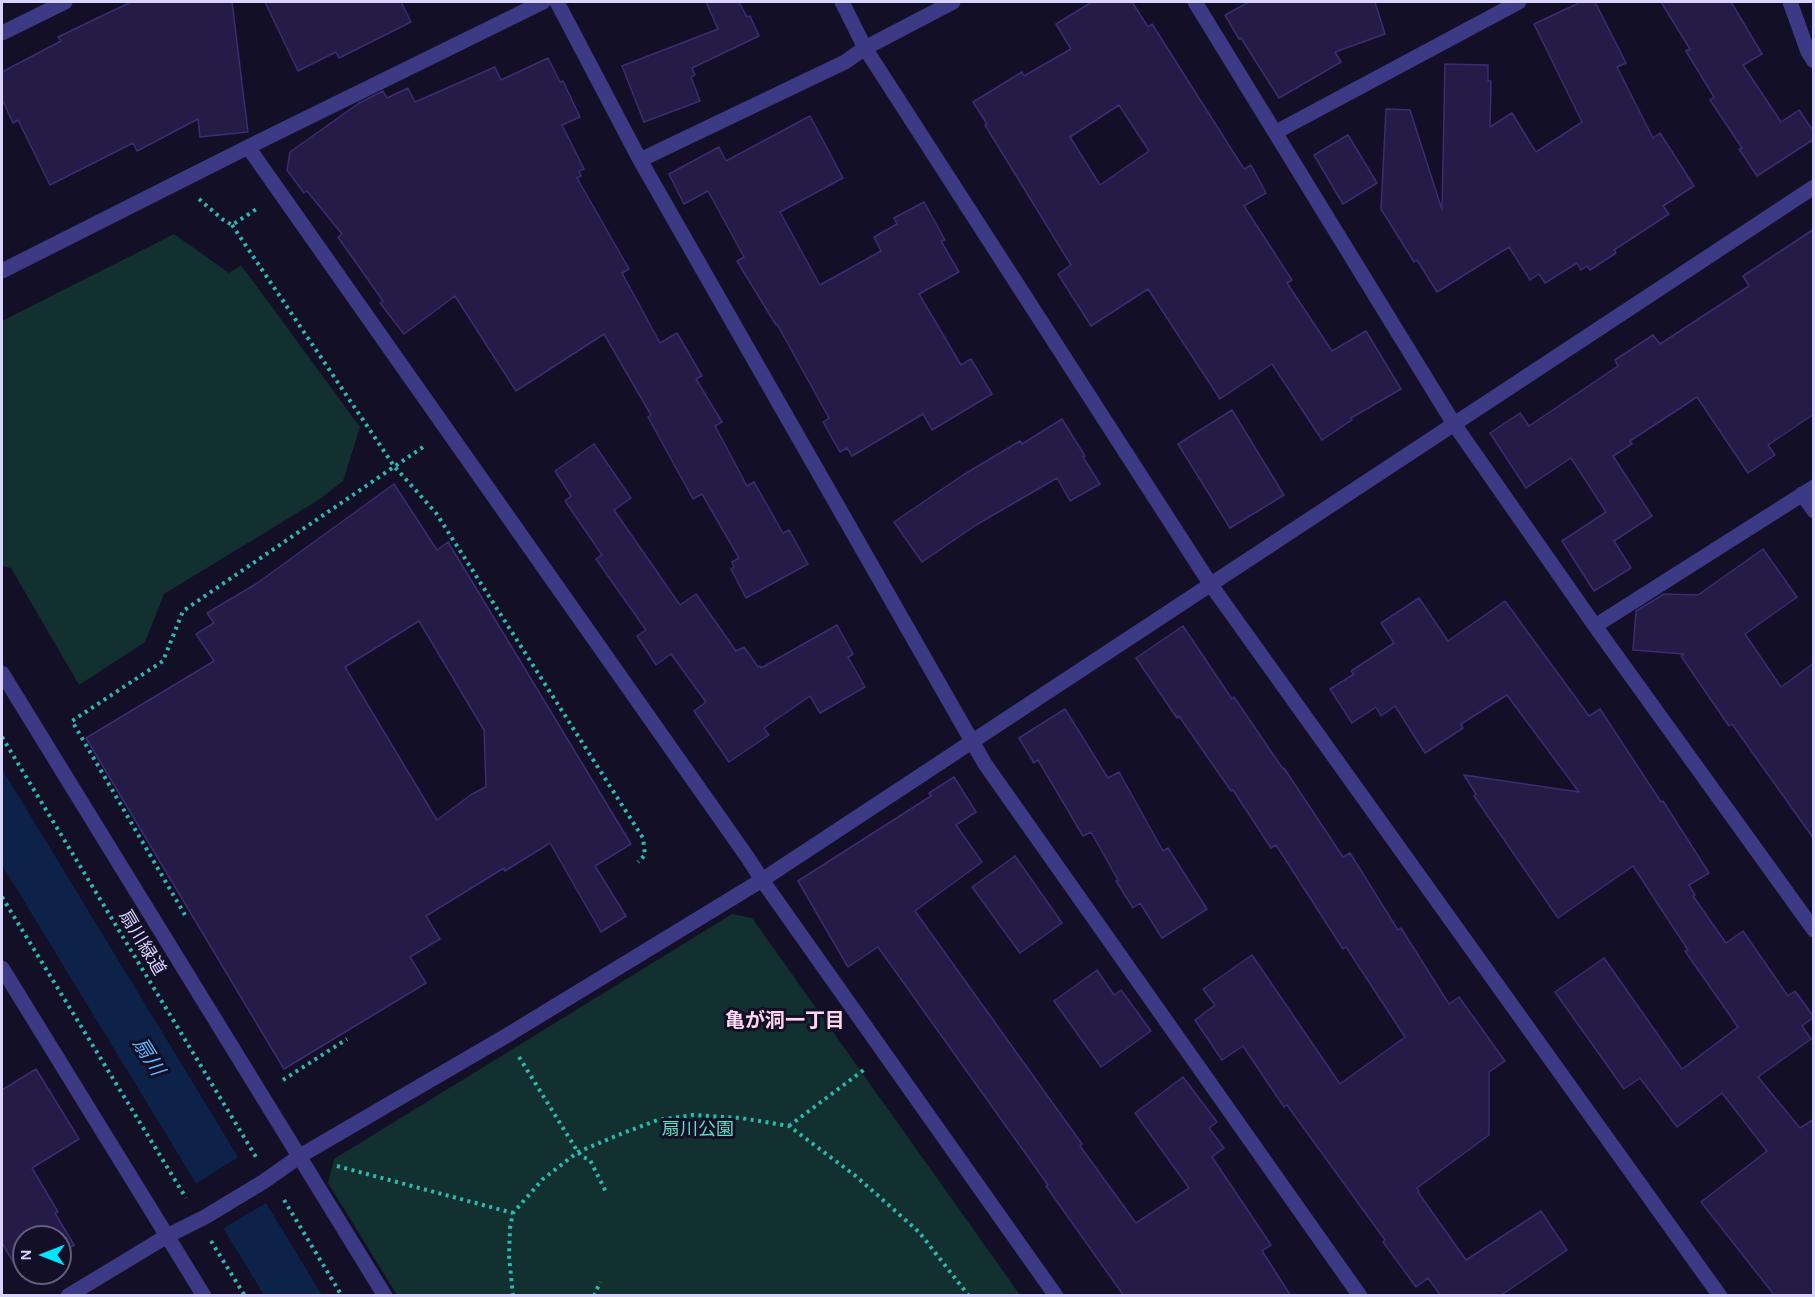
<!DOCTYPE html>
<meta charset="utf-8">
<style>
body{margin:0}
#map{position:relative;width:1815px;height:1297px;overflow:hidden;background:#130f26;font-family:Karla,sans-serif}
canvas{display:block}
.frame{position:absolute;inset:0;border:3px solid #d9d4ff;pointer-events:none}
.north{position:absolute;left:12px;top:1225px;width:60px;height:60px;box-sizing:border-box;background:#130f26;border:2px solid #625e7d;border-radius:50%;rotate:270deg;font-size:16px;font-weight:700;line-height:24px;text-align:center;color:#d9d4ff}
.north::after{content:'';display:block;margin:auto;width:21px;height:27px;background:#00e5ff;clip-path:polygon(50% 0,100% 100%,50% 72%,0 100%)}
</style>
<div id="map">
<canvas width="1815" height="1297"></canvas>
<div class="frame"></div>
<div class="north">N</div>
</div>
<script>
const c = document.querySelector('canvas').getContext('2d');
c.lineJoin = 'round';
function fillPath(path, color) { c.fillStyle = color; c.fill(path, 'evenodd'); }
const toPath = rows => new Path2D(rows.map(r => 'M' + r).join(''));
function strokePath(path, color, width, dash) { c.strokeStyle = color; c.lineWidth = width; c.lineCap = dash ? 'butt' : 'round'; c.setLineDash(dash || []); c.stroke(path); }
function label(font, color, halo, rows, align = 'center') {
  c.font = font + ' Karla,"Noto Sans JP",sans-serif'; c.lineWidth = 6; c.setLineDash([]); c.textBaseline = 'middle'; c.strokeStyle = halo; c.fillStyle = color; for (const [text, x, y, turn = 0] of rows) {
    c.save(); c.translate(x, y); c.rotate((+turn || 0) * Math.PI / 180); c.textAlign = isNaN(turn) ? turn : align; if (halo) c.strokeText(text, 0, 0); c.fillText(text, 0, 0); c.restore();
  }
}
fillPath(toPath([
 [174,234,229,273,241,265,360,427,343,481,320,499,164,594,145,642,79,685,11,568,2,566,2,321],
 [732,914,752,918,1020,1295,397,1295,328,1183,334,1159]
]), '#12302f');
fillPath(toPath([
 [2,769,322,1295,264,1295,2,865]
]), '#0c2248');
fillPath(toPath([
 [240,1156,268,1202,220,1230,194,1185]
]), '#130f26');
const building = toPath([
 [131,2,232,2,248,132,200,137,198,119,137,151,133,143,50,185,18,120,13,123,2,99,2,72,61,41,58,37,131,2],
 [265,2,401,2,411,22,339,58,336,52,298,71,265,2],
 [706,2,739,2,747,17,750,16,759,36,692,68,695,75,691,77,700,101,644,122,622,66,718,29,706,2],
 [1092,2,1132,2,1148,27,1152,24,1244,169,1251,165,1266,193,1244,206,1292,280,1287,283,1332,351,1366,331,1401,389,1351,418,1352,420,1322,440,1272,364,1220,399,1148,289,1091,326,1058,274,1071,265,985,125,987,124,973,102,1022,72,1024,76,1071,49,1056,24,1092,2],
 [1119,105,1149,151,1100,185,1070,137,1119,105],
 [1249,2,1375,2,1385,34,1335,52,1341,62,1279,98,1241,38,1239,39,1225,15,1249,2],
 [1581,2,1595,2,1626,63,1617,67,1653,138,1660,133,1694,186,1663,206,1669,214,1614,250,1616,253,1590,270,1587,266,1581,270,1577,263,1545,283,1539,274,1530,280,1509,247,1437,292,1417,260,1414,262,1381,209,1386,109,1410,110,1442,210,1445,64,1488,65,1488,81,1491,81,1490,127,1512,113,1536,152,1582,122,1534,24,1581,2],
 [1661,2,1731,2,1762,54,1743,65,1781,122,1799,110,1814,132,1814,139,1757,176,1739,149,1742,148,1710,100,1714,97,1686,51,1690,49,1661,2],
 [548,58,560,82,563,81,580,117,562,125,584,169,579,171,581,176,577,178,629,269,622,273,660,343,677,333,702,376,696,379,722,422,715,426,747,486,754,482,783,533,789,530,808,564,746,598,731,569,734,567,732,562,739,558,702,494,693,499,648,417,651,415,604,334,516,391,455,296,404,334,380,303,383,301,338,237,342,234,307,191,304,193,287,170,290,152,359,103,383,91,387,98,408,88,415,102,495,67,501,80,548,58],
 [810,116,843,178,780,212,820,285,881,251,874,237,897,224,894,218,924,202,945,240,941,241,959,272,919,294,961,365,971,359,992,394,932,430,923,414,852,456,847,448,840,452,823,422,829,418,777,324,776,325,737,261,744,257,708,191,684,204,669,174,719,147,726,161,810,116],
 [1348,135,1377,183,1343,204,1314,155,1348,135],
 [1814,229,1814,414,1768,445,1775,455,1748,473,1697,397,1630,441,1632,444,1613,456,1652,516,1614,541,1631,568,1594,591,1562,541,1606,512,1571,458,1526,488,1490,433,1520,413,1529,426,1618,366,1615,360,1653,335,1660,344,1749,286,1743,276,1814,229],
 [1232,410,1284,495,1230,528,1178,444,1232,410],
 [1062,419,1085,456,1083,457,1100,484,1070,501,1057,478,976,525,922,562,894,522,963,475,1020,441,1022,444,1062,419],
 [594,444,631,498,614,510,680,605,696,594,736,651,744,647,758,667,760,666,761,668,837,625,853,654,848,657,865,687,820,713,810,696,764,728,769,735,729,762,694,711,706,702,671,654,656,665,637,636,646,630,596,559,602,555,565,501,571,496,555,471,594,444],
 [394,484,437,550,448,542,631,844,595,866,626,916,601,932,550,843,505,871,504,868,426,916,440,939,410,957,426,983,284,1069,86,738,214,661,196,634,214,623,207,613,256,584,394,484],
 [419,621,484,730,486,787,472,794,437,820,345,667,419,621],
 [1763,549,1797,597,1745,634,1781,687,1814,663,1814,839,1732,724,1729,726,1681,656,1684,654,1633,650,1636,611,1664,594,1698,595,1763,549],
 [1419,598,1448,641,1505,601,1589,716,1600,709,1661,802,1663,801,1709,873,1689,885,1695,895,1693,896,1726,943,1743,931,1788,996,1795,991,1814,1017,1802,1026,1811,1039,1758,1077,1800,1128,1814,1119,1814,1296,1775,1296,1701,1202,1767,1151,1722,1093,1677,1127,1640,1078,1624,1089,1555,992,1604,958,1682,1069,1738,1027,1685,951,1688,950,1633,866,1558,918,1474,796,1476,794,1464,775,1579,792,1507,695,1461,724,1463,728,1425,753,1395,706,1381,716,1376,707,1352,723,1330,689,1354,674,1351,671,1394,643,1381,623,1419,598],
 [1183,626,1232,699,1234,697,1283,769,1284,768,1343,857,1350,853,1398,930,1401,928,1449,1004,1459,997,1505,1061,1489,1072,1489,1135,1417,1188,1419,1191,1418,1192,1466,1260,1541,1211,1567,1250,1500,1296,1441,1296,1428,1278,1416,1287,1383,1242,1385,1240,1287,1105,1284,1107,1243,1046,1222,1060,1195,1020,1215,1005,1203,989,1252,955,1340,1084,1405,1037,1346,947,1343,949,1276,845,1271,848,1233,790,1231,791,1179,716,1177,718,1136,658,1183,626],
 [1065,709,1108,778,1119,772,1163,851,1168,848,1207,909,1162,938,1140,903,1133,908,1116,881,1118,880,1091,832,1083,836,1038,760,1034,763,1019,738,1065,709],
 [954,777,976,812,956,825,982,862,915,911,1082,1144,1080,1146,1136,1223,1189,1188,1135,1113,1183,1077,1217,1122,1209,1128,1224,1148,1212,1157,1271,1245,1262,1251,1291,1296,1124,1296,1046,1186,1048,1185,878,947,848,967,798,881,931,796,929,793,954,777],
 [1015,856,1062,923,1020,953,972,887,1015,856],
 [1097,970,1114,995,1121,990,1151,1031,1101,1067,1054,1001,1097,970],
 [36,1069,79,1139,32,1168,58,1212,55,1213,74,1245,60,1254,60,1237,24,1237,24,1273,29,1273,22,1277,2,1243,2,1090,36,1069]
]);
fillPath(building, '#241b47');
strokePath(building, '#3b2d73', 1.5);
strokePath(toPath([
 [199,199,222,219,232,225,258,208],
 [232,225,394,466,436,513,643,838,645,855,638,862],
 [2,737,256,1157],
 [2,897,186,1198],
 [185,915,72,721,163,661,183,611,426,445],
 [519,1057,578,1152,583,1157,590,1160,606,1192],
 [283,1080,347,1039],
 [789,1126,865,1069],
 [337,1166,513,1213],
 [284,1200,342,1296],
 [211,1241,245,1296],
 [513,1296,509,1256,510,1228,513,1213,543,1179,578,1152,623,1133,658,1120,693,1115,741,1118,789,1126,857,1177,919,1232,969,1296],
 [594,1296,600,1282]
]), '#2fb8b0', 4, [3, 4.5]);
strokePath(toPath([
 [557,2,640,160,985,764,1360,1296],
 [1195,2,1454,424,1595,626,1814,930],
 [1790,2,1808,52,1814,61],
 [2,33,65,2],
 [1276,132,1519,2],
 [248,147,748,858,762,880,1056,1296],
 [640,160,845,62,865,48,953,2],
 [2,271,248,147,543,2],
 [1802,494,1814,511],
 [1595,626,1814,487],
 [2,673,385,1296],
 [2,968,204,1296],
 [68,1296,167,1236,205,1217,263,1182,300,1156,506,1036,762,880,1814,187]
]), '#3d3a85', 15);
strokePath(toPath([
 [842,2,865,48,1211,585,1720,1296]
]), '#3d3a85', 15);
label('18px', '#d9d4ff', '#130f26', [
 ["扇川緑道",142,943,59]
]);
label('18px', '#5fe0c0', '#130f26', [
 ["扇川公園",698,1130]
]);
label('bold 20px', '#ffd6f0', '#130f26', [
 ["亀が洞一丁目",785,1021]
]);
label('italic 20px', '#62b6ff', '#130f26', [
 ["扇川",148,1057,58]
]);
</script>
